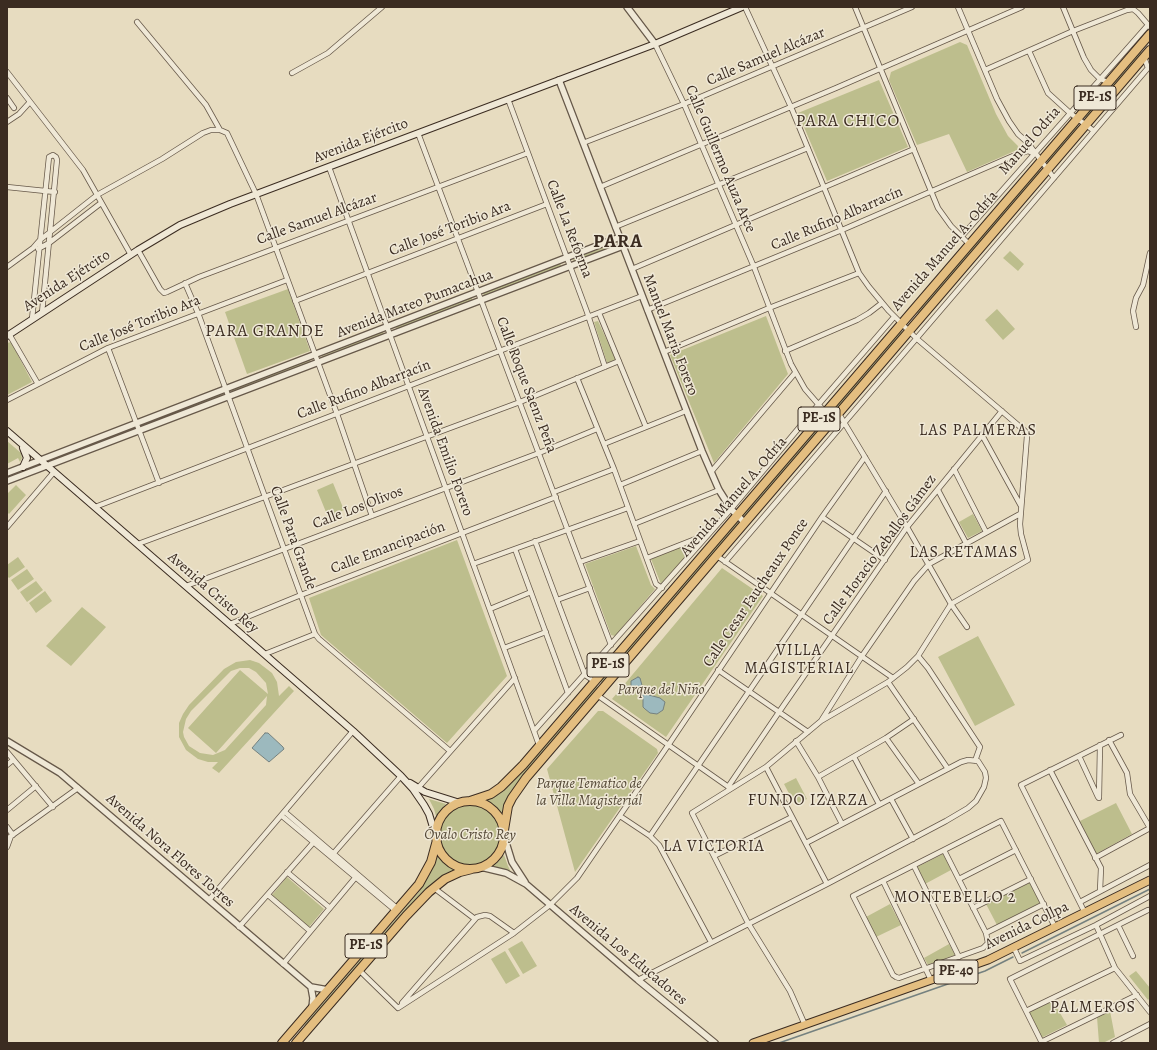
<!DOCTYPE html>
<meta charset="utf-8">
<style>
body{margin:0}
#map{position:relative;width:1157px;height:1050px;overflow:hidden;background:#e7dcc0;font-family:Alegreya,serif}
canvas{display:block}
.frame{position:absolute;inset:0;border:8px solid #3b2c21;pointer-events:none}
</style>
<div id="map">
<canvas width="1157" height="1050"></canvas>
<div class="frame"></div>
</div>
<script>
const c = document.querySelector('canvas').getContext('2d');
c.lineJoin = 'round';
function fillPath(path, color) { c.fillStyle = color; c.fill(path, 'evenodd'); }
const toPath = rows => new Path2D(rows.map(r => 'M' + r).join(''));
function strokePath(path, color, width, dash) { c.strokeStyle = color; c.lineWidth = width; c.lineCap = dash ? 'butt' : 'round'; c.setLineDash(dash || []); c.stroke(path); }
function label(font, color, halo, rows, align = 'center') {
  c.font = font + ' Alegreya,serif'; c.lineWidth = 3; c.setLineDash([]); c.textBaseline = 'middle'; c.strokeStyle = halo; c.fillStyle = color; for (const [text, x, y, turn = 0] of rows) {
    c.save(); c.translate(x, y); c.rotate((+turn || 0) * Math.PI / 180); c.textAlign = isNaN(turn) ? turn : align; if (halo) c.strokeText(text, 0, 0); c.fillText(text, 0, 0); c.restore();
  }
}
fillPath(toPath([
 [960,42,967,45,996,114,1008,136,1018,146,1017,150,967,172,949,134,917,145,889,80,891,72],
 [1139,51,1142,53,1088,119,1085,117,1085,115],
 [879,80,908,147,827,181,798,113],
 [1077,126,1079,128,1049,163,1047,162,1046,160,1075,127],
 [1036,170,1039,170,1041,172,921,314,917,313,916,311],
 [613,244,615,247,574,262,573,259],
 [1010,251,1024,264,1018,271,1003,258],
 [560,263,561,266,484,296,483,293],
 [288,289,310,351,247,374,225,312],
 [471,297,473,300,397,331,396,327],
 [997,309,1015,329,1003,340,985,320],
 [766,316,788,374,714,463,670,355],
 [598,321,616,360,607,363,594,322],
 [901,331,904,333,829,419,827,419,827,416],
 [383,332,384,335,323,359,322,356],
 [11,342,32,382,7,395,7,343],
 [310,360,311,363,232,392,232,390],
 [220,394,221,398,143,427,142,424],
 [822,424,823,426,744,519,741,517,819,425],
 [131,428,132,431,50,462,50,459],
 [7,441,21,453,22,458,20,462,18,458,7,464],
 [333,483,344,510,328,517,317,490],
 [16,485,26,495,9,514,7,512,7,494],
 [973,514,982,531,968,538,959,522],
 [737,520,739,523,739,525,604,682,602,683,600,681],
 [702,538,663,584,661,584,651,559],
 [457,540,507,676,447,743,321,635,309,598],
 [636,546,651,585,655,589,615,636,611,635,585,564],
 [18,557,25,567,9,578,7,576,7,565],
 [722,568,763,596,666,737,612,699],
 [27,569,34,579,18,590,11,580],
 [36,581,43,590,27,602,20,592],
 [45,591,52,601,36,613,29,603],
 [82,607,106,627,71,666,46,646],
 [978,636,1015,705,975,726,938,657],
 [250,660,259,663,272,673,277,682,279,696,289,686,294,691,219,773,212,768,218,762,208,762,198,759,186,750,179,737,179,723,183,714,189,705,224,669,236,662],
 [240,668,249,668,256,672,266,683,268,694,240,670,188,728,216,753,267,696,266,705,225,750,213,755,200,753,189,746,184,737,183,732,186,719,191,711,231,671],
 [595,686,599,687,515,786,506,802,502,815,497,808,484,800,499,794,511,783],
 [598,711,603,711,657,749,658,753,575,872,547,769],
 [796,778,807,799,795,805,784,784],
 [429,799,446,804,436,816,434,809],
 [1116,803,1132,834,1096,854,1080,821],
 '439 835a31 31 0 1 1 62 0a31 31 0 1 1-62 0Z',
 [437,852,448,864,459,870,450,873,306,1029,304,1027,305,1024,419,892,433,866],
 [943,854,951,870,925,884,917,867],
 [504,855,508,866,511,872,492,866,497,863],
 [287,877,324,909,309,927,272,895],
 [1030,882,1040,903,997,925,986,904],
 [890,904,901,925,876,937,866,917],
 [522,941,537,966,523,974,508,949],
 [949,944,955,955,928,965,924,958],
 [505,951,520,976,506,984,491,959],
 [1136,971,1150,988,1150,998,1148,1000,1129,976],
 [1053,1001,1067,1025,1041,1038,1029,1012],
 [1110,1011,1115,1037,1103,1043,1099,1043,1097,1017]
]), '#bdbe8d');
const water = toPath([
 [638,677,640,678,643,689,649,695,660,698,665,702,663,710,657,714,650,713,645,709,643,707,643,696,637,689,631,686,631,681,638,677],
 [265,733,268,733,283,747,284,749,269,762,252,748,265,733]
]);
fillPath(water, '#9cb9be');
strokePath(water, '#75817f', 1);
strokePath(toPath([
 [1022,953,1150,889],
 [779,1043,985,971,1013,957]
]), '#75817f', 1.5);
const minor = toPath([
 [745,7,791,107,859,273,869,287,889,311,916,338,1025,431,1027,436,1020,524,1021,534,1028,560,951,604,918,656,907,667,888,682,821,721],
 [855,7,938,208,951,226,969,244],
 [958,7,997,99,1009,121,1018,134,1028,143,1054,178],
 [1063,7,1084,58,1091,70,1100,79,1108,82],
 [137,22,206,105,220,130],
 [655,44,684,104,754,267,791,364,805,389,825,412],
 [1029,51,1048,93,1070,113,1094,131],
 [985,70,1073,31,1127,10,1133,9,1138,13,1150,27],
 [7,72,83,170,131,255],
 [292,73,328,53,382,7],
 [7,98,14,108],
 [508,99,587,312,605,367],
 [7,122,19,114,29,103],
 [418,133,611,645],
 [583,143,684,104,912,7],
 [329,167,539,745],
 [7,187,55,192],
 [600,187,836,88,1022,7],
 [615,227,808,148],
 [962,236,1148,25],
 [38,249,49,243,101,203],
 [138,250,160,289,164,293,167,292,199,277,528,153],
 [7,267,33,248,40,240,97,195,162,159,203,133,211,130,220,130,227,133,256,194,337,414,372,516],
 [632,269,914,149],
 [185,283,198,313,315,634,319,639,450,751],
 [295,301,547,204],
 [647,310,842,230,1013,156,1028,151,1035,154],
 [599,313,646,427],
 [32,319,49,157,53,155,56,157,57,160,42,313],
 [1136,327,1133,311,1136,298,1143,285,1150,253],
 [9,334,38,384],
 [108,348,159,483],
 [785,351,857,320,869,313,882,303],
 [664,352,769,308,859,273],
 [577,378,614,469,656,584,662,588],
 [7,400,108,348,287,280],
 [839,414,907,527,951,604,967,627],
 [982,435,1021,506],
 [604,444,686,411],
 [954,469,986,532],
 [711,472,795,373],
 [620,485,702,451],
 [938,490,966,543],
 [554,492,614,469],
 [95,507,642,296],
 [822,517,885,560],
 [634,524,719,490],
 [7,527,54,472],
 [535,541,585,675,594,681],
 [138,544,520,402,619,361],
 [515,549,568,693],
 [717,556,893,678],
 [647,558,708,534],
 [580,562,640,541],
 [725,562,1148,68,1144,57],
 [473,564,628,508],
 [186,586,539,453,597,429],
 [557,600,590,588],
 [490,609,531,592],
 [230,624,301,595,556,497],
 [504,648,546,632],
 [265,654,315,634],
 [918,656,928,668,980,747,975,761],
 [718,670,808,732],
 [888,682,948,769],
 [597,695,730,788],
 [534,731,731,509,818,405,894,317],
 [886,738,919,784],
 [1109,740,1127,773,1130,794,1150,828],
 [796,741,818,777,842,824],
 [7,752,53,807],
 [1079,756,1098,797],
 [854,757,879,804],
 [7,765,13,760],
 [766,767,821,721,862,656,914,581,929,564,1020,514],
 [1050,770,1101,868,1100,891],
 [818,777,886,738,914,719],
 [728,787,779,712,907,527,1002,411],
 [418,788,515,678],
 [1099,798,1100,745],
 [891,799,913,839],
 [7,810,36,786],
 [285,812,398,909],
 [282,816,396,911],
 [620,816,650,836,659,845,711,942],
 [7,827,13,835],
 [650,836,886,491],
 [7,839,78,788],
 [7,847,11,836],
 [944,850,986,933,988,943,983,948,899,978,896,977,893,975,853,896,944,850,1001,821,1055,927],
 [333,854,401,776],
 [714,856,792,817],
 [1095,858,1150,828],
 [914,866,959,957],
 [287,872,330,908],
 [959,879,1016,850],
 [883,881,931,980],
 [434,888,475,919],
 [268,895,310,931],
 [209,900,353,731],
 [1080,902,1150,865],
 [973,908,1031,879],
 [1085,913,1021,785,1121,735],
 [1096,925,1115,968,1150,1012],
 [1118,925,1133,956],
 [239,927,313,843],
 [986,933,1044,904],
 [1014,948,1020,961,1096,925,1150,896],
 [283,964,355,878],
 [359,970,398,1008],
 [638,980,827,884,946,821,968,808,976,801,984,787,986,778,985,772,978,761,968,760,961,762,806,843],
 [402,1003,477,917,485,915,490,916,514,933],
 [398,1008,514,933,550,905,577,878,669,744,822,517,865,457],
 [1026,1011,1115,968],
 [805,1025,790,991,748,923,692,813,766,767,827,884],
 [1041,1042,1137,995],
 [1042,1043,1010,979,1148,910],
 [1113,1043,1150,1024]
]);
const tertiary = toPath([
 [627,7,655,44],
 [559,80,702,451,719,490,731,509,745,523],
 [7,473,620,237],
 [7,481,623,246],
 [7,741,60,773,311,987,328,990],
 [504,836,512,862,525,882],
 [481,867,506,873,526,884,638,980,715,1043],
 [311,987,313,998,312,1008]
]);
const secondary = toPath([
 [7,336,138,250,180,225,230,204,655,44,742,7],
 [7,431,353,731,401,776,413,789,424,805,429,814,436,837],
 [23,467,27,458,23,448],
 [410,783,425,792,460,803]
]);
const primary = toPath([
 [753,1043,988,960,1150,880]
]);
const trunk = toPath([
 [470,801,491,794,501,787,523,765,1150,34],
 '436 835a34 34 0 1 1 68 0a34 34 0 1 1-68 0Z',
 [504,830,508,806,512,798,526,778,1150,50],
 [282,1043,419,884,431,862,437,840],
 [296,1043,406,916,429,892,445,879,460,872,472,869]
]);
strokePath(minor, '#665849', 6);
strokePath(tertiary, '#665849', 8);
strokePath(secondary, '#3b2c21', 8);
strokePath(primary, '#3b2c21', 9);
strokePath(trunk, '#3b2c21', 10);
strokePath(minor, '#efe8d6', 4.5);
strokePath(tertiary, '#efe8d6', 5.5);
strokePath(secondary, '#efe8d6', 6);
strokePath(primary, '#e4be80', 7);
strokePath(trunk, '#e4be80', 8);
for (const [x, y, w] of [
 [1095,98,42],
 [819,419,42],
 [608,665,42],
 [366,946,42],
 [956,972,44]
]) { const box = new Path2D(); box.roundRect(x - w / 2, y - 12, w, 24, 3); c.fillStyle = '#efe8d6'; c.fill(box); strokePath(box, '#3b2c21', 1); }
label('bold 14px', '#3b2c21', null, [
 ["PE-1S",1095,98],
 ["PE-1S",819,419],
 ["PE-1S",608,665],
 ["PE-1S",366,946],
 ["PE-40",956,972]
]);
label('15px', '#3b2c21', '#efe8d6', [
 ["Calle Samuel Alcázar",766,57,-23],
 ["Avenida Ejército",361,141,-21],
 ["Manuel Odria",1030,141,-49],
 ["Calle Guillermo Auza Arce",720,159,67],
 ["Calle Samuel Alcázar",317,219,-20],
 ["Calle Rufino Albarracín",837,219,-23],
 ["Calle José Toribio Ara",450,229,-21],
 ["Calle La Reforma",569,229,69],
 ["Avenida Manuel A. Odría",945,251,-49],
 ["Avenida Ejército",67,281,-33],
 ["Avenida Mateo Pumacahua",415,304,-21],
 ["Calle José Toribio Ara",140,324,-22],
 ["Manuel Maria Forero",670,335,69],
 ["Calle Roque Saenz Peña",526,385,69],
 ["Calle Rufino Albarracín",364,390,-21],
 ["Avenida Emilio Forero",445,452,70],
 ["Avenida Manuel A. Odría",734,497,-49],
 ["Calle Los Olivos",358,508,-21],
 ["Calle Para Grande",293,538,70],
 ["Calle Emancipación",388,548,-21],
 ["Calle Horacio Zeballos Gámez",880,550,-54],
 ["Avenida Cristo Rey",213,593,41],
 ["Calle Cesar Faucheaux Ponce",756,593,-56],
 ["Avenida Nora Flores Torres",170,851,41],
 ["Avenida Collpa",1027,926,-26],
 ["Avenida Los Educadores",628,955,40]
]);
label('italic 15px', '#554937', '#efe8d6', [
 ["Parque del Niño",661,690],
 ["Parque Tematico de",589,784],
 ["la Villa Magisterial",589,801],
 ["Óvalo Cristo Rey",470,835]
]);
c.letterSpacing = '1px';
label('16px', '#3b2c21', '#efe8d6', [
 ["LAS PALMERAS",978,431],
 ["LAS RETAMAS",964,553],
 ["VILLA",799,651],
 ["MAGISTERIAL",799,669],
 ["FUNDO IZARZA",808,801],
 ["LA VICTORIA",714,847],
 ["MONTEBELLO 2",955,898],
 ["PALMEROS",1093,1008]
]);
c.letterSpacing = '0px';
c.letterSpacing = '1px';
label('17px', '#3b2c21', '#efe8d6', [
 ["PARA CHICO",848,122],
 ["PARA GRANDE",265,332]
]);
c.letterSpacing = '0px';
c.letterSpacing = '1px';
label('bold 19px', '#3b2c21', '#efe8d6', [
 ["PARA",618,242]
]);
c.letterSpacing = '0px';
</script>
